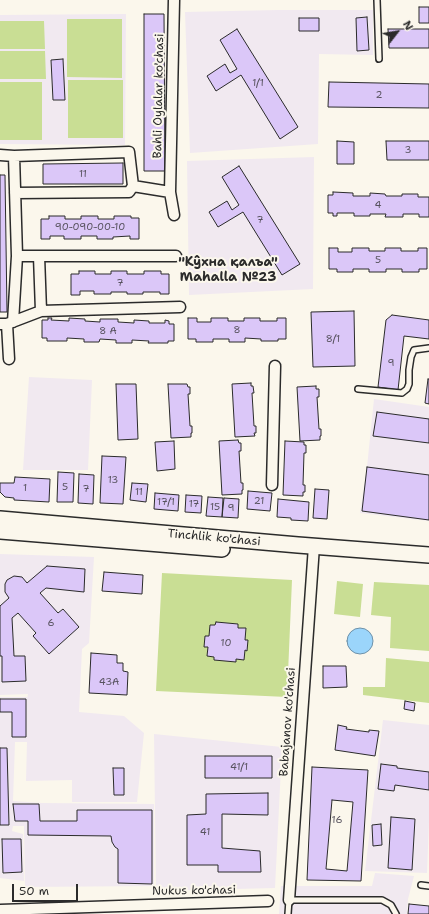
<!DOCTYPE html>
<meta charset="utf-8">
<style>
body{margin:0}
#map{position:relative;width:429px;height:914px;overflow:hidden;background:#fbf7ec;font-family:"Shantell Sans",sans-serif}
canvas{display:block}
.north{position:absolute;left:377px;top:12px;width:40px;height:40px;-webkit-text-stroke:3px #fbf7ec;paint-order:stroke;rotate:59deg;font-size:11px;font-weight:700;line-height:16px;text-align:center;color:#2b2b2b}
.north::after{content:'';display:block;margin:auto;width:14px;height:18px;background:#2b2b2b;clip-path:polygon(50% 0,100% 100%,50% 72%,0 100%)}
.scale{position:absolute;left:12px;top:884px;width:66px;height:18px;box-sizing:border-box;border:2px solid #2b2b2b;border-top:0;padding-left:5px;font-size:12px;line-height:14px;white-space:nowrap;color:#2b2b2b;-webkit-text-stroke:3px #fbf7ec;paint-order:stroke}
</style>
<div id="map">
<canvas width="429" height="914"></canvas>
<div class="north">N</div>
<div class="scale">50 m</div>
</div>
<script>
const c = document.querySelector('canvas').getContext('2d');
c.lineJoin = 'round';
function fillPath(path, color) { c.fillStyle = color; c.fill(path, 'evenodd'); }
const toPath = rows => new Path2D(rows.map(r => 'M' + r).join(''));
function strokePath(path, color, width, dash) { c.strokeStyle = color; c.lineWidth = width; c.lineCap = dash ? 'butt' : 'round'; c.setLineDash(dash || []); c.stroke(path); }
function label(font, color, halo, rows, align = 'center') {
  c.font = font + ' "Shantell Sans",sans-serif'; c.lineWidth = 4; c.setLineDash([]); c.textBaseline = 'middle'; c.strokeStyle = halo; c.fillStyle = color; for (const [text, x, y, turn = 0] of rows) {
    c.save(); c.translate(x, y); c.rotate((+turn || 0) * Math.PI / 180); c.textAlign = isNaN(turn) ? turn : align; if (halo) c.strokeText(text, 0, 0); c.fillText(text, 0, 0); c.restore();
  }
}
fillPath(toPath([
 [278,10,373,10,373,55,319,54,318,144,190,153,185,12],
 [126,14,125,145,0,144,0,15],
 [314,157,313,289,189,295,187,161],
 [29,377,92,380,88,470,23,470],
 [374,399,429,407,429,521,360,513,367,467],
 [0,554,94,557,89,643,82,649,79,712,124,716,144,733,137,802,72,802,72,780,26,781,27,742,15,742,13,801,42,803,154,804,154,886,25,887,24,826,13,826,12,831,23,834,24,881,0,878,0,697,27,697,27,699,28,694,0,695],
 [383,720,429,725,429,821,427,873,365,871],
 [154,734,282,747,275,888,156,891],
 [375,873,414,876,408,899,407,914,279,914,281,886,372,886]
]), '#f1e9f0');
fillPath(toPath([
 [122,19,122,78,67,77,67,19],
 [0,21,44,21,45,49,0,49],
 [0,51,45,51,46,79,0,79],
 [68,80,123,80,123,138,68,138],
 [0,82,42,82,42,140,0,140],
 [162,573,292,580,287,697,156,691],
 [337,581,363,584,360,617,334,614],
 [374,582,429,585,429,651,390,648,391,617,371,615],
 [386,658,429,662,429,703,363,695,363,687,385,687]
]), '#c9de94');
const water = toPath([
 '347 641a13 13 0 1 1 26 0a13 13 0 1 1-26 0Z'
]);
fillPath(water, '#9bd5fb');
strokePath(water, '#6e91a8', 1);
const building = toPath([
 [419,7,429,7,429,23,419,23,419,7],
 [144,14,164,14,165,171,144,171,144,14],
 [367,17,369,50,357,51,356,18,367,17],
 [299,18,319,18,319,31,299,31,299,18],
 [237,29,298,127,280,139,241,75,216,91,207,76,225,64,230,73,237,69,220,40,237,29],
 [388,29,429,29,429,48,389,48,388,29],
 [63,59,65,100,53,100,51,60,63,59],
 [329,82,429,84,429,108,328,107,329,82],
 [337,141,354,142,354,164,337,164,337,141],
 [386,141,429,141,429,160,387,160,386,141],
 [123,163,123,184,43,184,43,164,123,163],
 [239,166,300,264,282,275,243,212,218,227,209,212,227,201,232,210,239,205,222,177,239,166],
 [0,175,5,175,7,312,0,312,0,175],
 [333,192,353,193,353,196,370,196,370,193,385,194,386,196,402,196,402,194,418,194,418,197,429,197,429,217,419,217,419,214,403,214,403,217,385,217,386,214,370,214,370,216,354,216,354,213,337,213,337,216,333,216,333,213,328,213,328,195,333,195,333,192],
 [49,216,65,216,65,219,81,219,81,216,98,216,98,219,114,219,114,216,131,216,131,218,139,218,139,239,130,239,130,236,113,237,113,239,97,239,97,236,81,236,81,239,64,239,64,236,50,236,50,239,41,239,41,219,49,219,49,216],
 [329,248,338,248,338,252,352,252,352,248,369,248,369,251,385,251,385,248,401,248,401,251,418,251,418,248,427,248,427,269,419,269,419,272,402,272,402,269,386,269,386,272,369,272,369,269,353,269,353,272,337,272,337,269,329,269,329,248],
 [79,271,95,271,95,274,111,274,111,271,127,271,127,274,144,274,144,271,161,271,161,274,169,274,169,294,160,294,160,292,143,292,143,294,127,294,127,292,111,292,111,294,94,294,94,291,80,291,80,295,71,295,71,274,79,274,79,271],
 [354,311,355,366,313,367,311,312,354,311],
 [392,315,429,320,429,339,404,336,398,390,378,387,386,320,392,315],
 [48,318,52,318,51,320,69,321,69,318,85,319,85,321,100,322,100,319,118,319,118,322,134,323,134,320,149,321,149,323,165,323,165,320,169,321,169,324,174,324,174,341,168,341,168,343,148,343,149,341,132,340,132,343,116,343,116,340,100,339,99,342,84,342,84,339,67,338,67,341,47,341,47,338,42,338,42,320,48,320,48,318],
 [188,318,197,318,197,322,211,322,211,318,228,318,228,321,244,321,244,318,260,318,260,321,277,321,277,318,286,318,286,339,278,339,278,341,261,341,261,339,245,338,245,342,229,342,229,339,213,339,213,342,196,342,196,339,188,339,188,318],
 [428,379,429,379,429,404,425,403,428,379],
 [251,383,251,386,253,386,254,393,252,393,254,426,256,426,256,433,254,433,255,436,235,437,232,384,251,383],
 [116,384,136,384,138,439,118,440,116,384],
 [168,384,187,384,188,387,190,387,190,394,188,394,190,426,192,426,192,433,191,433,191,437,171,438,168,384],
 [316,386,316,389,319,389,319,397,317,397,319,429,321,429,321,436,320,436,320,440,300,441,297,387,316,386],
 [377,412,429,419,429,443,373,436,377,412],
 [238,440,239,443,241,443,241,451,239,451,241,483,243,483,243,490,242,490,242,494,222,495,219,441,238,440],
 [174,441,175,469,157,471,155,442,174,441],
 [285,441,304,442,304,445,306,445,306,453,304,453,303,485,305,485,305,492,303,492,303,496,283,495,285,441],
 [102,456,126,457,123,504,100,503,102,456],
 [367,467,429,475,429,520,362,511,367,467],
 [58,472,74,473,73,502,57,502,58,472],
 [79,474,94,475,93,504,78,503,79,474],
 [15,477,50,479,49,502,14,500,14,498,5,497,0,492,0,483,14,483,15,477],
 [132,483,148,484,146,502,130,500,132,483],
 [315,489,329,490,327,519,313,518,315,489],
 [248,491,272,493,270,511,247,509,248,491],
 [155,493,179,495,178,511,154,509,155,493],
 [186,495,202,496,201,513,185,512,186,495],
 [208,497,223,498,222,517,206,516,208,497],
 [224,498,239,499,238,518,222,517,224,498],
 [278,499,309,502,308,521,291,520,291,518,277,517,278,499],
 [47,566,85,569,84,592,46,588,40,593,58,613,63,609,79,627,49,654,33,636,36,633,18,613,12,618,14,656,25,656,26,681,2,682,2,656,0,656,0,606,9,598,5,592,5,584,7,580,14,576,22,577,27,583,47,566],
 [104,572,143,575,142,594,102,591,104,572],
 [216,622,238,624,238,628,246,628,245,640,248,640,247,651,245,650,244,660,236,659,236,662,214,660,214,657,207,656,208,647,204,647,205,636,209,636,210,625,215,625,216,622],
 [91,653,117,655,117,663,123,663,123,671,128,672,127,695,89,693,91,653],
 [323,666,346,666,347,687,323,688,323,666],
 [0,699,26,699,26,737,12,737,12,712,0,712,0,699],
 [405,701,415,703,414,711,404,709,405,701],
 [338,725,347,727,346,729,369,732,369,730,379,731,375,756,335,750,338,725],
 [0,748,7,748,9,825,0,825,0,748],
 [205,756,272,756,272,778,205,778,205,756],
 [381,764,397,766,397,768,429,772,429,790,395,785,394,791,378,789,381,764],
 [312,767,368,770,361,881,307,880,312,767],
 [113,768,124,768,124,795,114,795,113,768],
 [268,793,268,815,222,814,222,848,260,851,261,872,218,872,218,865,187,865,187,815,206,814,206,794,268,793],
 [332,800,353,802,347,871,326,869,332,800],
 [13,804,39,804,40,821,77,821,77,810,152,810,152,884,118,883,118,849,115,847,112,842,111,836,28,835,28,821,15,821,13,804],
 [391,817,415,819,412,870,388,868,391,817],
 [381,824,382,845,373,846,372,825,381,824],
 [2,839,21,839,22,872,3,873,2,839],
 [409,904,429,906,429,914,408,914,409,904]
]);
fillPath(building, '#dbc7f8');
strokePath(building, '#2b2b2b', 1);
const lane = toPath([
 [377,0,379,59],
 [358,389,402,393,407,389,409,384,409,370,411,357,414,350,429,348],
 [421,885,429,886],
 [288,914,289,900,382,900,391,905,396,914]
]);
const street = toPath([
 [0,155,14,156,129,152,133,186,170,192,174,0],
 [170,192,174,215],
 [15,193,129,192,133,186],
 [17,256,39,256],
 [41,311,39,256,176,256],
 [13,322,17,256,14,156],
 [1,324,7,324,9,359],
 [7,324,41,311,180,307],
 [272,485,275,366],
 [289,900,314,546],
 [0,910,268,901]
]);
const secondary = toPath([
 [0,519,298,545,429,555],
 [0,531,222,549]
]);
strokePath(lane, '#2b2b2b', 8);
strokePath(street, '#2b2b2b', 13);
strokePath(secondary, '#2b2b2b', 18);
strokePath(lane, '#fbf7ec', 5);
strokePath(street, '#fbf7ec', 10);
strokePath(secondary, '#fbf7ec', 15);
label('10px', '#57525e', null, [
 ["1/1",258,83],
 ["2",379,95],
 ["3",408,150],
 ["11",83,174],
 ["4",378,205],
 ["7",260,220],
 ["90-090-00-10",90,227],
 ["5",378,260],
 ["7",120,283],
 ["8",237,330],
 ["8 А",108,331],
 ["8/1",333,339],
 ["9",391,363],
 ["13",113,480],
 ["5",65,487],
 ["1",25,488],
 ["7",86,489],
 ["11",139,492],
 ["21",259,501],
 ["17/1",166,502],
 ["17",194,504],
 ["15",215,507],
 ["9",231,508],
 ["6",51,623],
 ["10",226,643],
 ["43A",109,682],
 ["41/1",239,767],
 ["16",337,820],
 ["41",205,832]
]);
label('12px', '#2b2b2b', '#fbf7ec', [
 ["Bahli Oylalar ko'chasi",159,96,-89],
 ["Tinchlik ko'chasi",214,538,5],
 ["Babajanov ko'chasi",288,722,-86],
 ["Nukus ko'chasi",194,891,-1]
]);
label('bold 13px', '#2b2b2b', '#fbf7ec', [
 ["\"Kŷхна қалъа\"",228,263],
 ["Mahalla №23",228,278]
]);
</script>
